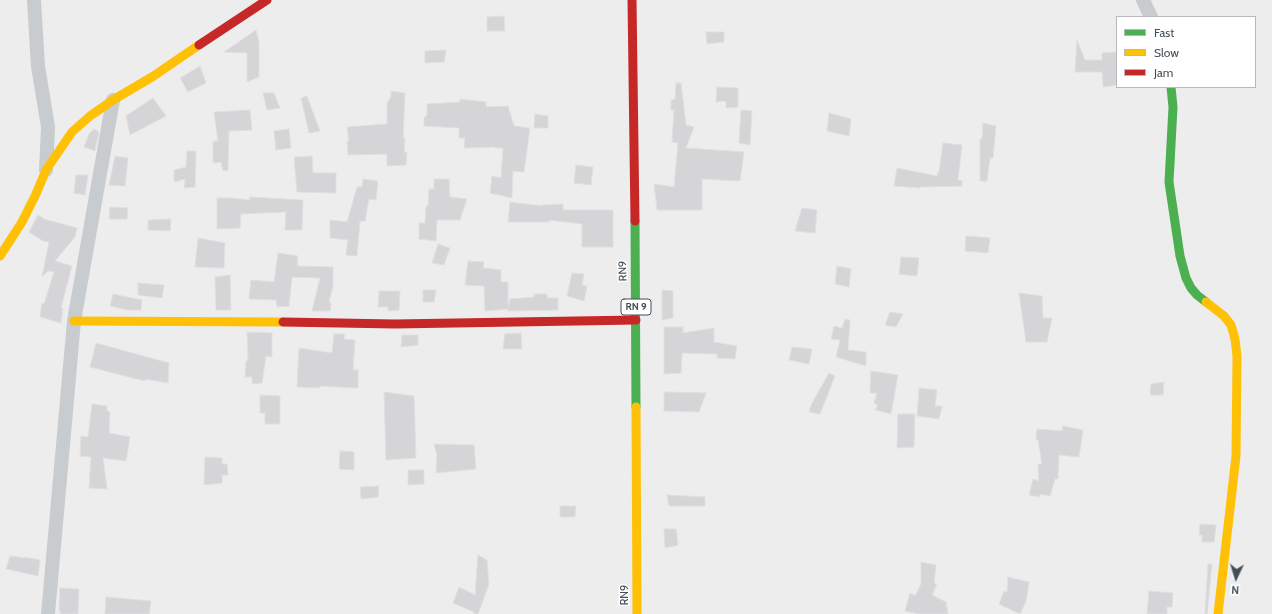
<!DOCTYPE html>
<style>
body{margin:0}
#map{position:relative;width:1272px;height:614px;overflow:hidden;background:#eeeded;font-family:Cabin,sans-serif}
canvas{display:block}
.legend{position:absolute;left:1116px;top:16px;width:140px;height:72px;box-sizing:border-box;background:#fff;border:1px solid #b5b9bc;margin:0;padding:5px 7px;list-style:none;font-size:12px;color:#454f58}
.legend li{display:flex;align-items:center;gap:8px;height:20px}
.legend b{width:20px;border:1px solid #b5b9bc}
.north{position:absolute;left:1216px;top:558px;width:40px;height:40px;-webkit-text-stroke:3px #fff;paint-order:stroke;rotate:184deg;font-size:11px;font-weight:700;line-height:16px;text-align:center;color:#454f58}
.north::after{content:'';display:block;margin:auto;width:14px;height:18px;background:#454f58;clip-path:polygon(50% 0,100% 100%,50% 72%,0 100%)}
</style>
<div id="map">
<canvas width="1272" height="614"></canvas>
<ul class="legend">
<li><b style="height:5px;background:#4caf50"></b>Fast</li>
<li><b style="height:5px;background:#ffc107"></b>Slow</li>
<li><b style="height:5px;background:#c62828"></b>Jam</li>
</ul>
<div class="north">N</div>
</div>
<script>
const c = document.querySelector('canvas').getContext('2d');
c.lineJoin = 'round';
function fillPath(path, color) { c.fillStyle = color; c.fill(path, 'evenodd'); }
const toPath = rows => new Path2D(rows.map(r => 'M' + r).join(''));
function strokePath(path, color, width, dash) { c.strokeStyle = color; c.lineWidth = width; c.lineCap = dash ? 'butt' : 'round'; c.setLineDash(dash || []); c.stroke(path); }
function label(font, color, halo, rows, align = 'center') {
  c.font = font + ' Cabin,sans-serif'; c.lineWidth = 3; c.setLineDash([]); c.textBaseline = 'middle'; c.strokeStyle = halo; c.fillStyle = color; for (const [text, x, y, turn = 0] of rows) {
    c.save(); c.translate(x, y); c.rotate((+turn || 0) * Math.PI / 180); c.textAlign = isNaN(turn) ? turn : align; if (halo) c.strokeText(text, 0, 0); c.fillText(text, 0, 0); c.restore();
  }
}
const building = toPath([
 [504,16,505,31,487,31,487,17,504,16],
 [256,30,259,42,259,77,247,82,247,53,224,52,256,30],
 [706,32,724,32,724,42,707,44,706,32],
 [1077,40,1085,60,1102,60,1102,53,1117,52,1117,85,1103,87,1102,72,1075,72,1077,40],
 [446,50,444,62,425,63,425,51,446,50],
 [200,66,206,83,188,92,180,78,200,66],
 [676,83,681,83,686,125,694,127,686,148,744,152,740,181,702,179,702,210,657,210,654,184,674,187,678,143,672,142,674,110,671,110,671,100,675,99,676,83],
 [717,87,738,88,738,107,726,108,726,101,716,102,717,87],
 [391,91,405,93,403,138,405,138,404,152,407,152,406,165,387,166,387,154,348,155,347,141,349,141,347,127,387,124,387,103,391,97,391,91],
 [263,93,274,93,280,108,267,110,263,93],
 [307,96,320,131,309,133,301,98,307,96],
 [153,98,166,116,130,135,126,116,153,98],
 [460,99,486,102,486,107,508,106,514,126,530,128,524,172,513,171,512,198,490,193,492,176,501,178,503,148,495,148,495,147,464,148,465,138,459,138,459,128,424,126,424,118,427,115,427,104,460,102,460,99],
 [250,110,252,130,229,131,228,170,223,171,221,162,213,163,213,141,218,141,214,112,250,110],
 [741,110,752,111,750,145,739,143,741,110],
 [829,113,851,119,849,136,827,131,829,113],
 [535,114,548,116,548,128,534,128,535,114],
 [983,123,996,126,993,158,990,158,987,181,980,181,980,139,982,139,983,123],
 [94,129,99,132,95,151,84,147,89,134,94,129],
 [289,129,291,148,276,150,274,131,289,129],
 [943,143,962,145,958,180,962,181,962,186,920,187,920,188,894,186,897,168,937,176,938,172,939,172,943,143],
 [187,151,196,151,195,187,184,188,185,179,174,182,174,170,186,167,187,151],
 [115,156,128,158,125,186,109,185,115,156],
 [312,156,313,173,336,173,336,193,297,192,294,157,312,156],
 [576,165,593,167,591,185,574,183,576,165],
 [76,175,88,175,85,195,74,193,76,175],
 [363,179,378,181,376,200,369,199,365,221,360,221,357,256,346,255,348,240,330,238,330,220,347,222,357,187,362,187,363,179],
 [434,179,449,179,450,197,467,199,460,220,437,220,436,241,419,239,419,223,425,223,426,206,428,206,429,189,434,189,434,179],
 [250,197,303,200,302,230,285,230,286,212,241,214,240,228,217,229,217,198,232,198,250,200,250,197],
 [510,202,542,206,542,205,563,204,563,210,613,210,613,247,582,247,582,224,549,220,549,222,508,222,510,202],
 [110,207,128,208,127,219,109,219,110,207],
 [802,208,817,210,815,233,795,231,802,208],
 [38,215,44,219,77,228,75,237,55,261,72,266,61,308,63,308,61,323,40,317,42,303,44,304,54,272,48,271,42,277,49,242,43,241,29,232,38,215],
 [171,219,170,231,148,230,148,220,171,219],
 [966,236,990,238,988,253,965,251,966,236],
 [198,238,225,243,224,268,195,267,198,238],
 [438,244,450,248,444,265,432,263,438,244],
 [278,253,298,256,297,266,333,267,333,286,329,302,331,303,330,311,312,311,320,278,292,277,289,306,277,307,276,300,249,299,251,280,274,282,278,253],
 [901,257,919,258,917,276,899,274,901,257],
 [468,261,484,262,483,268,501,270,501,282,508,282,508,308,510,299,534,297,534,294,547,294,547,298,558,298,558,310,508,311,508,309,485,311,484,286,465,285,468,261],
 [837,266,851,269,849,287,835,284,837,266],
 [572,273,584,274,582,285,587,286,584,301,567,296,572,273],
 [230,275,231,310,216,310,215,277,230,275],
 [138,283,164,285,162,298,138,295,138,283],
 [423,290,436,290,434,302,423,302,423,290],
 [662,290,673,291,673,318,662,320,662,290],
 [379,291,400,291,399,310,388,311,388,307,378,307,379,291],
 [1019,293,1042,296,1043,318,1052,318,1047,342,1026,342,1019,293],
 [113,294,142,300,141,310,127,310,110,306,113,294],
 [890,312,903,314,896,327,885,325,890,312],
 [845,319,850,320,848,350,866,352,866,366,836,357,840,340,831,339,834,326,842,328,845,319],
 [664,327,683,327,683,333,714,328,714,342,737,346,735,359,717,358,717,354,682,353,681,373,664,374,664,327],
 [247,332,272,333,272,357,266,356,262,383,252,384,252,377,245,377,246,361,248,361,247,332],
 [521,333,522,349,503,349,505,334,521,333],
 [334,334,345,334,344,339,355,340,353,370,358,370,358,388,320,386,320,388,297,387,299,348,332,353,334,334],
 [402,335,418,335,418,345,401,347,402,335],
 [96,343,169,363,168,383,146,379,145,381,90,367,96,343],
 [792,347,812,349,809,364,789,360,792,347],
 [871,371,898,375,891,414,875,410,878,405,874,403,877,393,870,393,871,371],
 [829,373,835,376,820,414,809,412,811,405,829,373],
 [1164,382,1163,395,1150,395,1151,384,1164,382],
 [919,388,937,390,935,406,942,406,939,419,917,416,919,388],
 [384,392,414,396,416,458,386,460,384,392],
 [664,392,669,392,706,393,699,412,664,411,664,392],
 [260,395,280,396,280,424,265,424,265,413,260,413,260,395],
 [92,404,107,406,107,411,110,412,109,433,130,437,126,461,103,458,107,489,89,488,91,457,80,456,81,436,88,437,92,404],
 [898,414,915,414,914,447,897,448,898,414],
 [1063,426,1083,430,1079,457,1059,455,1058,479,1055,479,1050,496,1040,494,1040,497,1029,495,1033,479,1039,481,1038,464,1042,464,1038,440,1036,440,1037,429,1062,431,1063,426],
 [434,444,474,445,476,469,436,473,437,455,434,444],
 [340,451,354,452,354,470,339,469,340,451],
 [205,457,222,458,222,464,227,464,228,475,222,475,222,483,204,485,205,457],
 [408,470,424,470,424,484,408,485,408,470],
 [379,486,378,497,361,499,360,487,379,486],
 [667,495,705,497,705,506,669,506,667,495],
 [560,506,576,506,575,517,560,517,560,506],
 [1200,524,1216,525,1214,542,1202,542,1202,535,1199,535,1200,524],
 [664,529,676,529,678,545,665,548,664,529],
 [478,555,487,560,489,584,478,614,474,614,474,612,453,603,459,587,475,595,478,555],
 [10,556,24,558,24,557,40,560,38,576,6,569,10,556],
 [921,562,936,565,934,583,937,584,932,595,946,602,948,614,919,614,905,611,910,593,915,596,921,584,921,562],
 [1208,564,1212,564,1207,614,1205,614,1208,564],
 [1008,577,1029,582,1026,601,1020,614,999,604,1004,591,1007,592,1008,577],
 [60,588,79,589,78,614,60,614,60,610,59,610,60,588],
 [1149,591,1173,593,1172,607,1167,607,1167,614,1147,614,1149,591],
 [106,597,151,601,149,614,105,614,106,597]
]);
fillPath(building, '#d5d5d7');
strokePath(building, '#dfdfe0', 1);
strokePath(toPath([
 [34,0,38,66,48,127,46,170],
 [1143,0,1151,17],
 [48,614,74,321,113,100]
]), '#c9ccce', 14);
strokePath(toPath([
 [1171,87,1173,107,1169,182,1180,256,1186,278,1191,288,1197,295,1206,302],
 [635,221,636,407]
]), '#4caf50', 9);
strokePath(toPath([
 [0,256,22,222,36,194,46,170,72,132,90,116,113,100,152,77,199,45],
 [1206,302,1224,316,1231,325,1235,339,1237,356,1236,456,1218,614],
 [74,321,283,322],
 [636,407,637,614]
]), '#ffc107', 9);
strokePath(toPath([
 [632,0,635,221],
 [199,45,267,0],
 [283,322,395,324,636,320]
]), '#c62828', 9);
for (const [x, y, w] of [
 [636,307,30]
]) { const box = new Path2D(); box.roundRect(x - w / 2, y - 8, w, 16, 3); c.fillStyle = '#fff'; c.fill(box); strokePath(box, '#454f58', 1); }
label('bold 10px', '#454f58', null, [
 ["RN 9",636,307]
]);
label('11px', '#454f58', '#fff', [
 ["RN9",623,271,-91],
 ["RN9",625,595,-90]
]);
</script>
